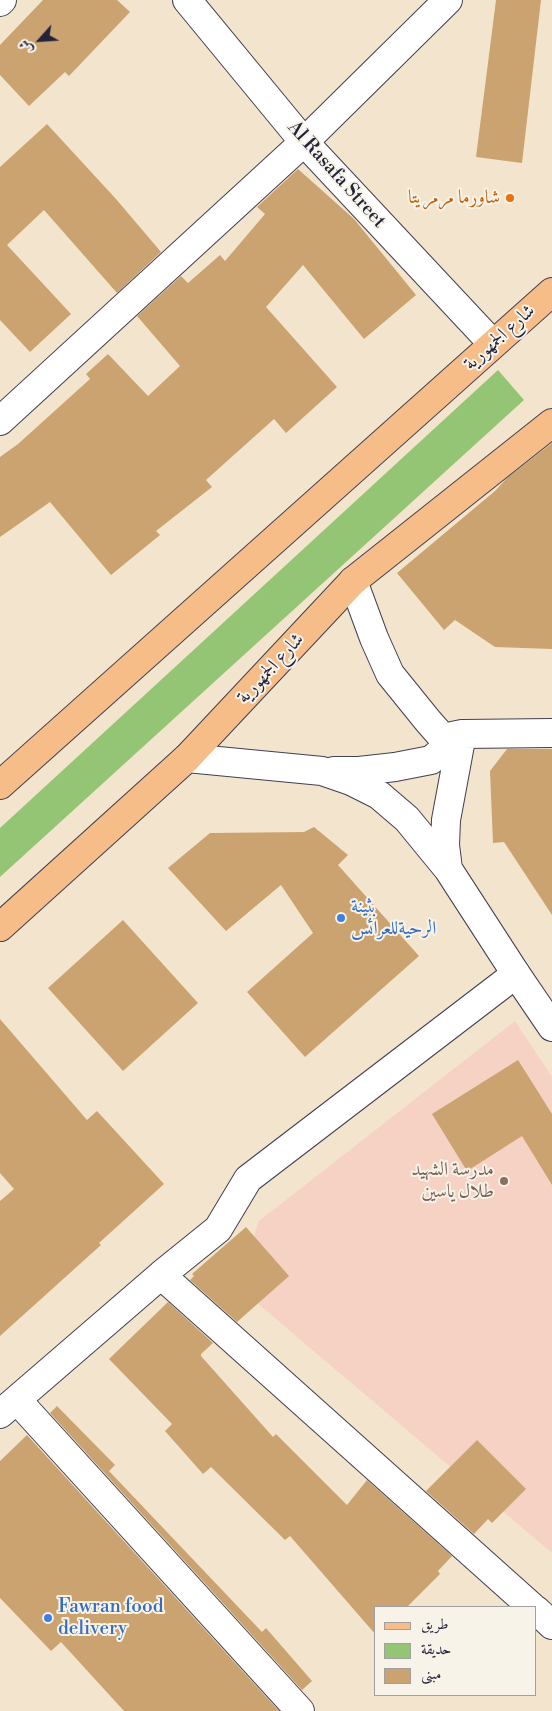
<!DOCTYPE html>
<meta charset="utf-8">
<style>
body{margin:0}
#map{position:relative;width:552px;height:1711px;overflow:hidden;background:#f3e5cd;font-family:"Libre Bodoni",Amiri,serif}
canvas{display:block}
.legend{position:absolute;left:374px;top:1606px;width:162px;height:90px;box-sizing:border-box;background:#f7f3e8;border:1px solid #a29fa3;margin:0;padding:6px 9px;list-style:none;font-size:15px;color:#22223b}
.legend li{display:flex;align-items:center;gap:10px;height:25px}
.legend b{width:25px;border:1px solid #a29fa3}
.north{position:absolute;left:15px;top:15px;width:50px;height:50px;-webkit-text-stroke:4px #f7f3e8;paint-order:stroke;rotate:244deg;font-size:14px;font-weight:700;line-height:20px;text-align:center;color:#22223b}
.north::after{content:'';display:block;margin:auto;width:18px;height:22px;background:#22223b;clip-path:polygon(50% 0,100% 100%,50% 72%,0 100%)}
</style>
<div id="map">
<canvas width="552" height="1711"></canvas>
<ul class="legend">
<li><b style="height:6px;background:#f7bd88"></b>طريق</li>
<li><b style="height:14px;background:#93c575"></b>حديقة</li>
<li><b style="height:14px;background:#cba370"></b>مبنى</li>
</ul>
<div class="north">ش</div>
</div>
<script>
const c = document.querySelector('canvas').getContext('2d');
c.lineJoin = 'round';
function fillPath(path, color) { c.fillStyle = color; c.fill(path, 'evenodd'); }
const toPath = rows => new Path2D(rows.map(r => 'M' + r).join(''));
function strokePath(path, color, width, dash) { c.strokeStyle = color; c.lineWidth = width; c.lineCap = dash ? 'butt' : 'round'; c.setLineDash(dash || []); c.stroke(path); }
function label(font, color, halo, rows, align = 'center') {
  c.font = font + ' "Libre Bodoni",Amiri,serif'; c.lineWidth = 4; c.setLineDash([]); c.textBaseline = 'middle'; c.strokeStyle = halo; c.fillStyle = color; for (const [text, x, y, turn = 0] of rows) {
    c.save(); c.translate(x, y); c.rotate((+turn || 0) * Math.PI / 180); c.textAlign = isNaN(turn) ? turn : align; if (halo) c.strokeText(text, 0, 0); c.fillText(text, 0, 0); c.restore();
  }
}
fillPath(toPath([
 [515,1021,552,1077,552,1553,257,1303,245,1262,259,1221]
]), '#f5d2c3');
fillPath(toPath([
 [498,370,524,400,0,877,0,828]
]), '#93c575');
fillPath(toPath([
 [43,0,117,0,130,12,69,76,65,72,29,106,0,75,0,45],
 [496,0,541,0,522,163,476,157],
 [47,124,116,199,161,252,117,293,44,210,7,245,71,314,30,352,0,320,0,167],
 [298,169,354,219,416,295,364,339,303,265,266,307,337,387,286,433,274,419,206,480,212,487,156,531,160,535,111,575,50,502,0,537,0,457,18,444,90,379,86,374,108,354,148,396,180,366,137,316,181,276,188,283,220,255,225,261,265,214,257,207],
 [552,443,552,649,495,647,455,620,444,630,397,573,495,491,507,478],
 [507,749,552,749,552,915,504,842,493,843,490,771],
 [314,827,348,855,338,865,419,956,305,1057,247,992,313,933,281,885,226,931,168,868,210,833,304,832],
 [123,920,198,1003,123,1071,48,988],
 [0,1019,87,1120,97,1111,164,1184,99,1243,101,1245,0,1336,0,1201,14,1189,0,1173],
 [518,1060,552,1114,552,1185,522,1136,467,1171,432,1114],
 [246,1227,289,1276,237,1322,190,1280,194,1276,192,1274],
 [168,1302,213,1343,201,1354,201,1356,273,1437,276,1434,347,1505,367,1480,452,1556,438,1571,440,1574,407,1607,376,1607,376,1635,290,1536,285,1540,211,1467,203,1474,165,1431,172,1424,109,1359],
 [57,1406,115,1465,109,1471,262,1632,266,1628,312,1681,302,1690,50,1413],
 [27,1435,279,1711,124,1711,61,1642,51,1651,0,1598,0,1461],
 [477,1440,526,1489,492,1523,488,1519,474,1534,426,1491]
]), '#cba370');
const minor = toPath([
 [187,0,304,142,493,344],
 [0,2,2,0],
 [0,421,304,142,448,0],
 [161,1275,532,1607],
 [17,1400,300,1711],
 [0,1414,161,1275,218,1229,248,1179,516,974],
 [536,1610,552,1625]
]);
const tertiary = toPath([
 [353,581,374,638,390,674,428,721,443,738,462,734,552,733],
 [187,758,322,771,351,781,379,795,407,819,448,869,516,974,552,1027],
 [334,771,359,771,395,767,431,760,462,734],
 [448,869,445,845,446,820,462,734]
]);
const primary = toPath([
 [0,785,552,292],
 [0,927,187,758,353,581,552,423]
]);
strokePath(minor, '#413f51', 30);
strokePath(tertiary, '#413f51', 30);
strokePath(primary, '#413f51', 30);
strokePath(minor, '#fff', 28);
strokePath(tertiary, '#fff', 28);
strokePath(primary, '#f7bd88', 28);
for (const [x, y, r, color] of [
 [510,198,5,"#e8710a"],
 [341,918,5,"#3f7fe0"],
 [504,1181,5,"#8d6e63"],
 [48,1618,5,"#3f7fe0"]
]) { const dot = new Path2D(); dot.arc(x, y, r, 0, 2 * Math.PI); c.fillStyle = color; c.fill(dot); strokePath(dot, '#f7f3e8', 2); }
label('19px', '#22223b', '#f7f3e8', [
 ["Al Rasafa Street",336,175,48],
 ["شارع الجمهورية",500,338,-42],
 ["شارع الجمهورية",271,669,-47]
]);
label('19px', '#c56008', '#f7f3e8', [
 ["شاورما مرمريتا",500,198]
], 'right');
label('19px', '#366cbe', '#f7f3e8', [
 ["بثينة",351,907],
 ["الرحيةللعرائس",351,929],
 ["Fawran food",58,1607],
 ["delivery",58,1629]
], 'left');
label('19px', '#785e54', '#f7f3e8', [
 ["مدرسة الشهيد",494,1170],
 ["طلال ياسين",494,1192]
], 'right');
</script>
